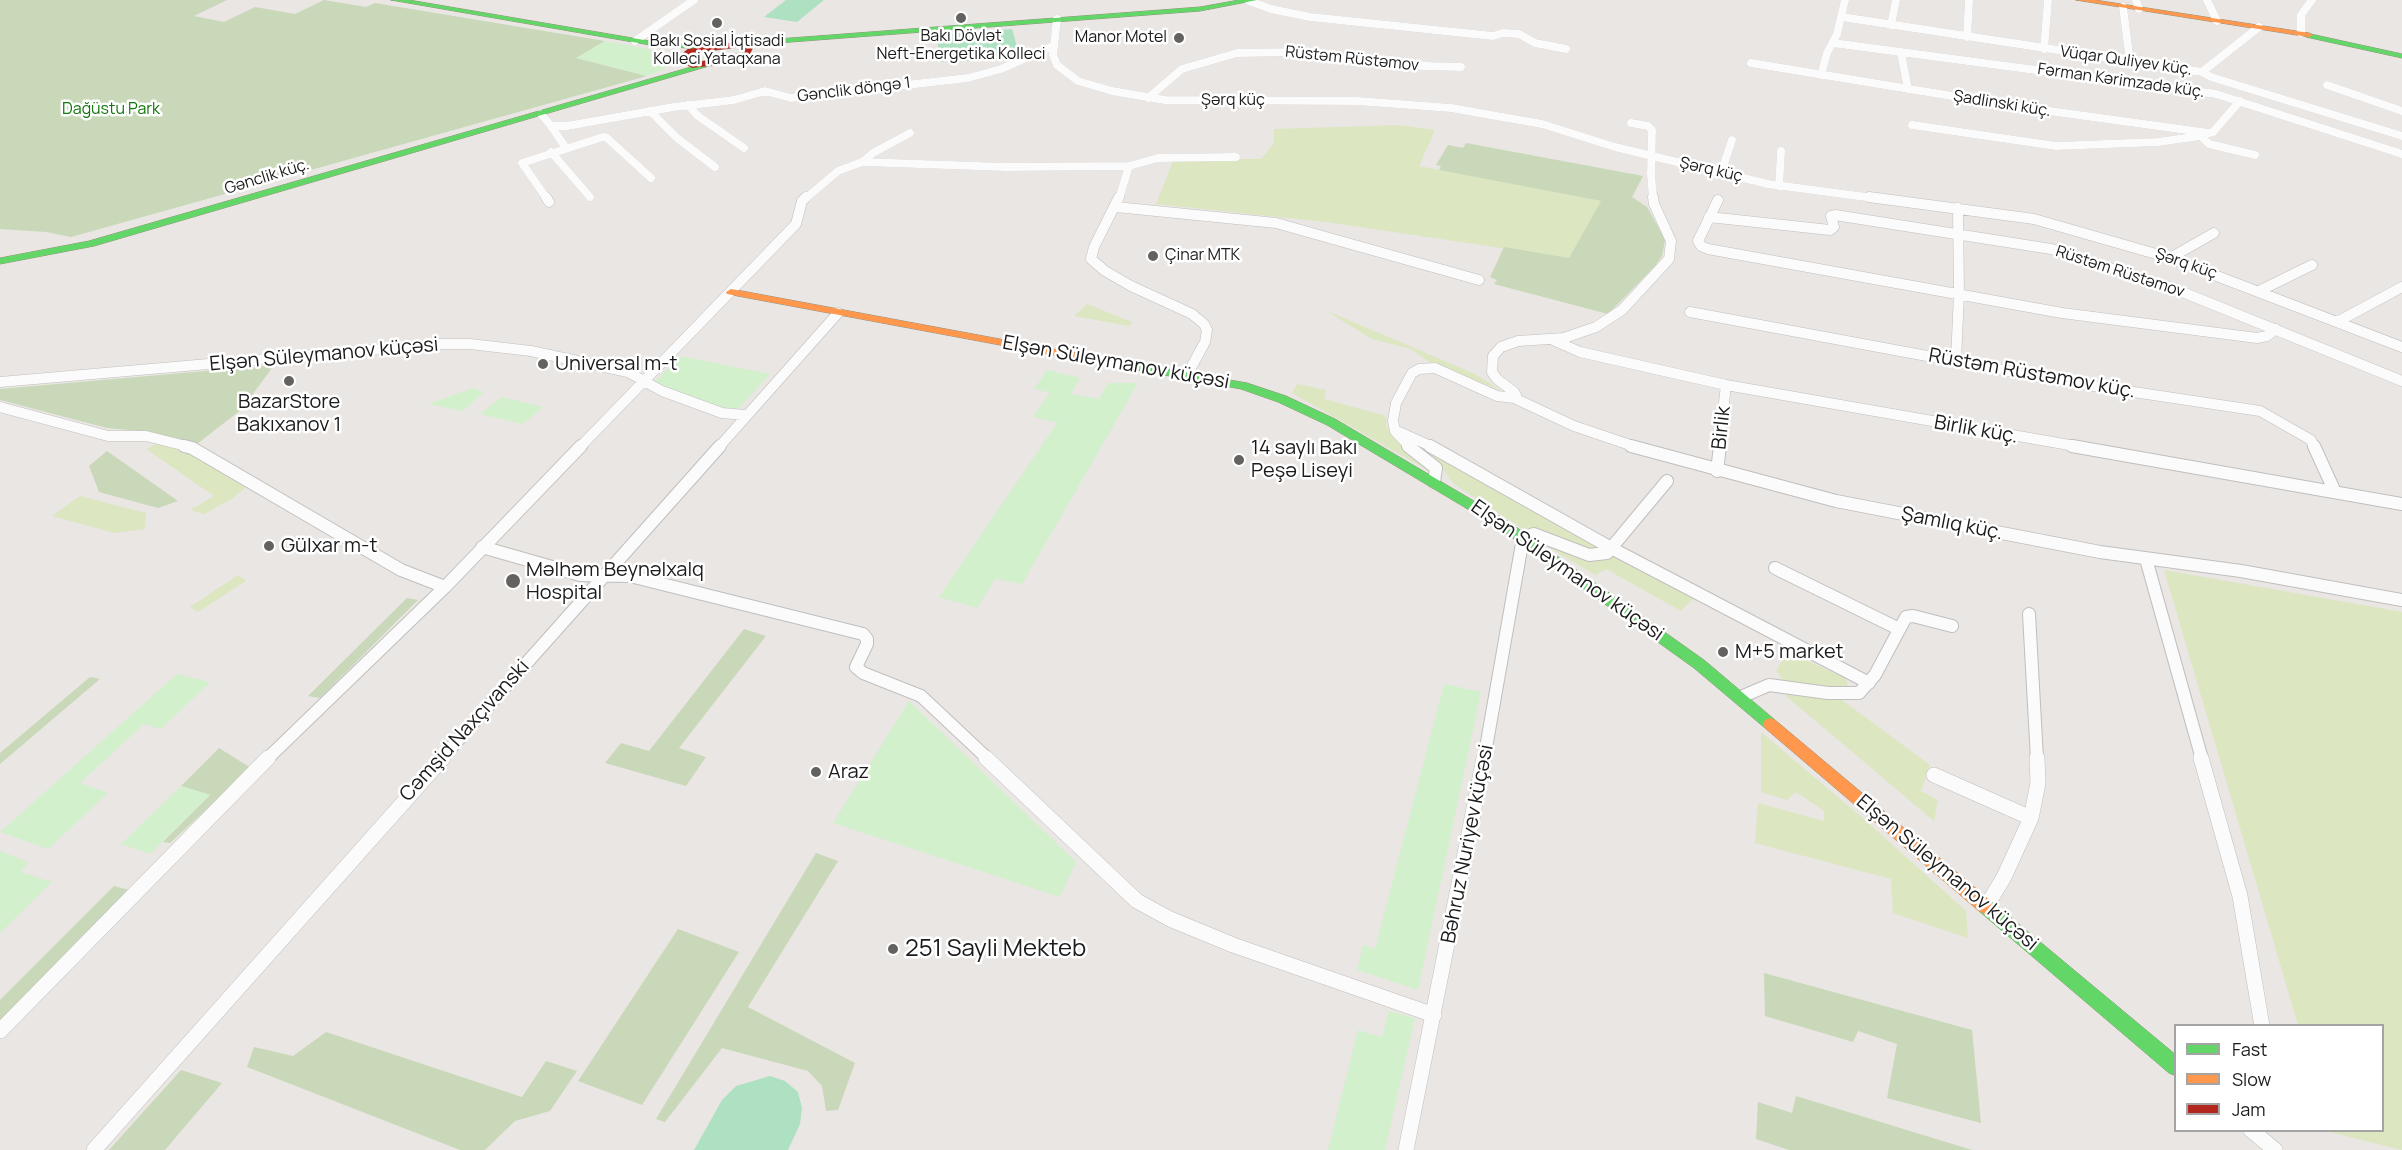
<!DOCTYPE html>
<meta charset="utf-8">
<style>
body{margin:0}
#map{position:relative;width:2402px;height:1150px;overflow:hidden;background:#e9e6e3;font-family:Manrope,sans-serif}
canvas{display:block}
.legend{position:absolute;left:2174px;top:1024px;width:210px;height:108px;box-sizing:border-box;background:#fff;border:2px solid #a4a4a4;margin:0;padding:8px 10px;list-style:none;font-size:18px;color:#1b1b1b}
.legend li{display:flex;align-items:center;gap:12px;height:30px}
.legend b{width:30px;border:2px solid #a4a4a4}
</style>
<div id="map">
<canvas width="2402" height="1150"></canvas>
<ul class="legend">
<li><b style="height:8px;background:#63d668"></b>Fast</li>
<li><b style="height:8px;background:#ff974d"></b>Slow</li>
<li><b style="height:8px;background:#b3261e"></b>Jam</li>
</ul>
</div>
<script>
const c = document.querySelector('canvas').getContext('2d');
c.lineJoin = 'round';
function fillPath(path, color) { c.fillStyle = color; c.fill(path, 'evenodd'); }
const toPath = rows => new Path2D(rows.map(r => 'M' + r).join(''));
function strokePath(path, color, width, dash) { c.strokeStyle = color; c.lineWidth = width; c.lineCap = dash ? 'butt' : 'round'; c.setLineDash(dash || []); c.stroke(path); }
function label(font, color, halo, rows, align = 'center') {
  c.font = font + ' Manrope,sans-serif'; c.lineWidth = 5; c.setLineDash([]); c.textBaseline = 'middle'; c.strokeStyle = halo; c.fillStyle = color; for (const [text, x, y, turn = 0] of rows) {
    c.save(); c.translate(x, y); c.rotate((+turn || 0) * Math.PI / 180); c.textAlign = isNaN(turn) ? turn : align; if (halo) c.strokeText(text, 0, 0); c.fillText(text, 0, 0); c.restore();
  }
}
fillPath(toPath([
 [1399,125,1435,130,1419,166,1601,201,1569,258,1326,222,1156,204,1174,159,1261,159,1274,143,1274,129],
 [1087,304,1132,322,1129,326,1074,316],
 [1325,310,1475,374,1502,391,1429,362,1411,349,1372,339],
 [1297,384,1326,390,1324,399,1383,415,1387,419,1386,425,1392,436,1428,467,1429,471,1292,393],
 [1407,438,1601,548,1594,550,1538,530,1523,529,1454,484,1441,466],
 [156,444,193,453,246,487,233,498,204,514,190,510,214,496,146,449],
 [80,496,146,513,145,529,114,533,52,516],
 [1540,542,1589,559,1603,560,1617,556,1694,598,1681,611,1606,569,1595,575],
 [2164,570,2402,612,2402,1150,2329,1132,2382,1130,2382,1026,2298,1025],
 [238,575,246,581,198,612,190,607],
 [1788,652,1845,678,1848,684,1844,688,1837,689,1783,681,1776,670],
 [1789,692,1842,700,1930,765,1921,791,1938,800,1934,821,1786,696],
 [1761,732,1866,821,1966,911,1968,938,1893,913,1891,879,1755,843,1758,803,1824,821,1824,811,1796,792,1787,800,1761,792]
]), '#dce7c1');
fillPath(toPath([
 [0,0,227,0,194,16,224,22,255,7,295,14,324,0,366,7,375,3,605,41,577,58,647,76,71,237,46,232,0,229],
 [1466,143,1643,176,1632,197,1647,207,1657,225,1665,240,1662,256,1655,266,1608,314,1494,284,1497,280,1490,277,1504,247,1569,258,1601,201,1439,170,1441,166,1436,165,1448,145,1463,148],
 [274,365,242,409,197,444,151,432,107,428,0,400,0,389],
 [107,451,178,501,158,508,99,492,89,466],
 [407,598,418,600,320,698,308,696],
 [744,629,766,636,679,748,706,757,686,786,605,763,621,743,649,751],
 [90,677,100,679,0,764,0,753],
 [219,748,251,768,170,843,163,842,210,795,181,786],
 [816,853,838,861,748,1007,855,1063,838,1110,826,1111,822,1086,808,1071,722,1048,665,1122,656,1119],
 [114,886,129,890,0,1021,0,1000],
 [678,929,739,952,642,1105,578,1081],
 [1764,973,1972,1030,1981,1123,1887,1098,1897,1044,1858,1031,1853,1042,1765,1016],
 [326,1032,522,1097,546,1061,577,1071,550,1111,515,1121,485,1150,460,1150,247,1067,254,1047,293,1056],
 [181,1070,222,1083,165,1150,109,1150],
 [1796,1096,1972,1150,1789,1150,1756,1139,1758,1102,1792,1113]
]), '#c9d8b8');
fillPath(toPath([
 [605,41,659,51,665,55,667,65,663,70,647,76,576,58],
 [680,356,770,374,735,412,654,383],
 [1047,370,1080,378,1071,394,1099,399,1108,383,1138,383,1022,584,995,579,977,608,939,597,1057,423,1033,417,1050,393,1034,389],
 [473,388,484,392,463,411,428,404],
 [502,397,543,407,523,424,480,414],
 [177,674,210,682,161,729,144,724,80,783,108,793,48,849,0,832],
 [1444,684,1481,692,1418,990,1357,970,1363,945,1375,949],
 [909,701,1076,862,1060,897,833,823],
 [181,786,210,795,150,854,121,844],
 [0,851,28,862,21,872,52,882,0,933],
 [1389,1011,1415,1018,1385,1150,1328,1150,1358,1030,1382,1037]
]), '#d3f0cd');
fillPath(toPath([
 [786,0,824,0,797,22,764,17],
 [1012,29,1017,47,996,60,941,62,936,35],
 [770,1076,785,1081,798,1092,802,1108,800,1124,788,1150,694,1150,722,1100,736,1086]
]), '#aee1c1');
const streetFar3 = toPath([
 [2136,0,2139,9],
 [2207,0,2217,21],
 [1249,1,1271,9,1310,17,1493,36,1503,33,1519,34,1535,43,1566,49],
 [2123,7,2130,62],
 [1842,17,2202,72,2211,77,2402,136],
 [1057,19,1053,55,1057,65,1078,81,1112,91,1165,100,1358,101,1451,108,1542,124,1615,147,1768,184,1881,199],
 [1891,25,1896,0],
 [2301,33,2301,15,2312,0],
 [1967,37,1969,0],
 [635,41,694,0],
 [1833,43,2216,94,2402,154],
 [2044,49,2048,0],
 [1901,53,1908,89],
 [1751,63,2013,106,2209,133,2213,132,2240,101],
 [2202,72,2259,27],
 [1821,75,1827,53,1837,34,1845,0],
 [2327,85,2402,111],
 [1148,98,1182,69,1237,53,1298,52,1390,65,1461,67],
 [688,105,698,116,744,148],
 [650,111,677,138,715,167],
 [541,114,551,126,567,126,674,107,734,100,765,91,791,98,968,78,1001,69,1053,46],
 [1631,123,1648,126,1652,130,1651,174,1653,199],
 [1912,125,2056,146,2158,142,2200,136],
 [551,126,566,148],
 [2201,136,2209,144,2255,155],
 [551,152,590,197],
 [862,162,873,153,910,133],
 [1721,173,1732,140],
 [1779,186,1781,151],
 [547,199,522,163,603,137,607,138,651,178],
 [805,199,838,171,862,162,1005,167,1129,166,1158,158,1236,157],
 [1119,199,1129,166]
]);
const streetFar2 = toPath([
 [546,197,549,202],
 [1119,197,1094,247,1091,259,1105,271,1131,286,1192,314,1204,324,1207,330,1205,342,1187,375],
 [1869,197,2034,219,2170,258,2402,347],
 [1718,200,1698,241,1701,246,1708,249,2062,313,2257,338,2267,336,2276,329],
 [1116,207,1276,223,1479,280],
 [1709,217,1830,230,1834,227,1831,216,1835,215,2051,249,2175,289,2402,381],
 [2170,258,2214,233],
 [2259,291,2312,265],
 [1690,312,2067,382,2260,411,2311,440,2314,447],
 [2337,322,2402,287],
 [1553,340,1580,352,1726,385,2081,447],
 [1956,360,1959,294,1958,208],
 [0,382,440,344,470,344,531,351,628,372,662,391,722,413,745,415],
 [1514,398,1574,426,1636,447],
 [0,407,108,436,146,436,190,447],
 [1397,431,1433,447],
 [580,447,796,224,802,201,806,197],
 [719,447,838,313],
 [1410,447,1395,431,1393,421,1396,403,1412,373,1419,369,1435,368,1497,396,1514,398,1516,395,1514,392,1497,379,1492,372,1493,356,1501,347,1518,341,1564,338,1596,327,1622,310,1669,259,1671,241,1654,204,1653,197],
 [1719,447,1726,385]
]);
const streetFar1 = toPath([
 [184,446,192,448,401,570,445,587],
 [1408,446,1436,468,1434,482],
 [1430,446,1613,549,1869,683],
 [1631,446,1836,501,2100,552,2241,571,2402,600],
 [2072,446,2402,504],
 [2314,446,2335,492],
 [1717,471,1720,446],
 [482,547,580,575,630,576,863,634,867,639,867,644,856,667,863,673,921,696,988,759],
 [2146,559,2202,759],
 [1775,568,1899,629],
 [2029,614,2037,759],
 [1741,697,1769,685,1828,693,1859,693,1875,675,1906,617,1913,616,1952,626],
 [267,759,445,587,581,446],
 [441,759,720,446],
 [1484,759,1523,538,1534,534,1589,555,1607,553,1667,481]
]);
const street = toPath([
 [986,758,1137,901,1170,919,1233,945,1434,1015],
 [2201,758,2240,896,2262,1026],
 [1934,775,2031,818],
 [1986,907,2004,877,2031,818,2038,783,2037,758],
 [0,1031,268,758],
 [2251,1130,2275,1150],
 [94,1150,443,758],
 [1406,1150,1484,758]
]);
const fast = toPath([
 [391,0,409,0,650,41,699,45,703,47,699,49,650,45,391,0],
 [1239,0,1257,0,1200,11,738,46,734,44,738,42,1200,7,1239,0],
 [2306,33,2402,54,2402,58,2306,37,2306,33],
 [743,52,750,54,94,246,0,264,0,258,89,241,743,52],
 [1075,353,1247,383,1286,396,1335,419,1506,520,1704,660,1775,720,1777,724,1775,728,1770,730,1765,728,1694,668,1496,526,1327,425,1278,402,1241,389,1071,358,1071,354,1075,353],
 [1985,898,1991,901,2176,1055,2176,1076,2169,1073,1979,911,1977,906,1979,901,1985,898]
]);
const slow = toPath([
 [2076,0,2095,0,2309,33,2313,35,2309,37,2076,0],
 [731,289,1075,353,1081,356,1075,359,727,294,726,292,731,289],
 [1770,718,1775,720,1991,901,1993,906,1991,911,1985,914,1979,911,1765,728,1763,724,1765,720,1770,718]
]);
const jam = toPath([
 [741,42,753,47,749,56,743,56,744,48,740,47,693,53,687,58,694,62,714,60,718,63,717,65,692,68,677,58,688,49,741,42]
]);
strokePath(streetFar3, '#c0bfbe', 8);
strokePath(streetFar2, '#c0bfbe', 11);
strokePath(streetFar1, '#c0bfbe', 14);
strokePath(street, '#c0bfbe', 16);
strokePath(fast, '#93907c', 1);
strokePath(slow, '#93907c', 1);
strokePath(jam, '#93907c', 1);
strokePath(streetFar3, '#fcfbfb', 8);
strokePath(streetFar2, '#fcfbfb', 10);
strokePath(streetFar1, '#fcfbfb', 12);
strokePath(street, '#fcfbfb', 15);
fillPath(fast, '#63d668');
fillPath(slow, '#ff974d');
fillPath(jam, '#b3261e');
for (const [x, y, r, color] of [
 [961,18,6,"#636261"],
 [717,23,6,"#636261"],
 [1179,38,6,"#636261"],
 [1153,256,6,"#636261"],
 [543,364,6,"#636261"],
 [289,381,6,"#636261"],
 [1239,460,6,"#636261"],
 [269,546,6,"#636261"],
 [513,581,8,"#636261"],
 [1723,652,6,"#636261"],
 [816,772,6,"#636261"],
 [893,949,6,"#636261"]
]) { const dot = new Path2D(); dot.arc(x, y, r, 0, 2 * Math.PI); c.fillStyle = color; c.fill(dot); strokePath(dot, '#fff', 2); }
label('16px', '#1b1b1b', '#fff', [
 ["Bakı Dövlət",961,37],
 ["Neft-Energetika Kolleci",961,55],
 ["Manor Motel",1167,38,"right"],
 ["Bakı Sosial İqtisadi",717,42],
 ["Kolleci Yataqxana",717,60],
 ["Çinar MTK",1165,256,"left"]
]);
label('16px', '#1b1b1b', '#fff', [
 ["Rüstəm Rüstəmov",1352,59,6],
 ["Vüqar Quliyev küç.",2126,61,8],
 ["Fərman Kərimzadə küç.",2121,81,8],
 ["Gənclik döngə 1",854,90,-7],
 ["Şərq küç",1233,101],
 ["Şadlinski küç.",2002,104,9],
 ["Şərq küç",1711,170,13],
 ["Gənclik küç.",267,177,-17],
 ["Şərq küç",2186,264,19],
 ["Rüstəm Rüstəmov",2120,272,18]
]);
label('16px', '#15760b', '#fff', [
 ["Dağüstu Park",111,110]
]);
label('20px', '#1b1b1b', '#fff', [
 ["Elşən Süleymanov küçəsi",324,355,-5],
 ["Elşən Süleymanov küçəsi",1116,363,10],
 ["Rüstəm Rüstəmov küç.",2032,374,10],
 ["Birlik",1722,428,-84],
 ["Birlik küç.",1976,430,10],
 ["Şamlıq küç.",1952,524,11],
 ["Elşən Süleymanov küçəsi",1567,571,35],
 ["Cəmşid Naxçıvanski",465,731,-48],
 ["Bəhruz Nuriyev küçəsi",1468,844,-79],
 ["Elşən Süleymanov küçəsi",1947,873,40]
]);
label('20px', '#1b1b1b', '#fff', [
 ["Universal m-t",555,364],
 ["BazarStore",289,402,"center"],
 ["Bakıxanov 1",289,425,"center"],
 ["14 saylı Bakı",1251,448],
 ["Peşə Liseyi",1251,471],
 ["Gülxar m-t",281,546],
 ["Məlhəm Beynəlxalq",526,570],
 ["Hospital",526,593],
 ["М+5 market",1735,652],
 ["Araz",828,772]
], 'left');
label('24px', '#1b1b1b', '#fff', [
 ["251 Sayli Mekteb",905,949]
], 'left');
</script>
